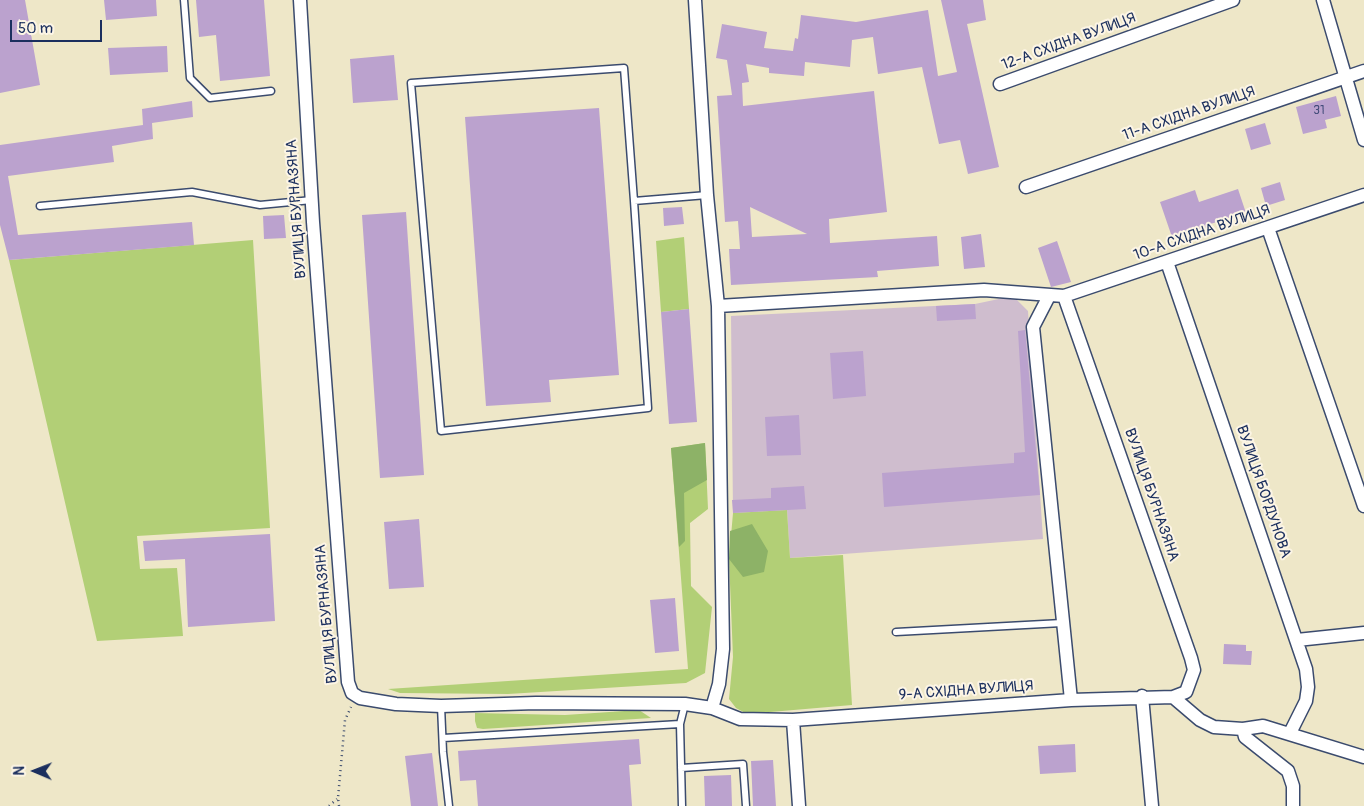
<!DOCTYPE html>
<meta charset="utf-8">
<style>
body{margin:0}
#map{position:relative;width:1364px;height:806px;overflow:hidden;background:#eee7c8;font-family:Pangolin,sans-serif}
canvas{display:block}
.north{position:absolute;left:10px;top:746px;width:50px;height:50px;-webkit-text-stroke:4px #fcf5e5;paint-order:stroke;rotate:271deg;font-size:14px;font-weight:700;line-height:20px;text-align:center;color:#1b2f5e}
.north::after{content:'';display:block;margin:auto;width:18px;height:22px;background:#1b2f5e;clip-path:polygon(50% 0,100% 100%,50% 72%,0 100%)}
.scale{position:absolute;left:10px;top:20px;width:92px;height:22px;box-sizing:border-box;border:2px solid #1b2f5e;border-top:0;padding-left:6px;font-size:15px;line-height:18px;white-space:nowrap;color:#1b2f5e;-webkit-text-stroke:4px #fcf5e5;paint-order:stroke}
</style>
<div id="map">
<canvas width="1364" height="806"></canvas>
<div class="north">N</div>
<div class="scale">50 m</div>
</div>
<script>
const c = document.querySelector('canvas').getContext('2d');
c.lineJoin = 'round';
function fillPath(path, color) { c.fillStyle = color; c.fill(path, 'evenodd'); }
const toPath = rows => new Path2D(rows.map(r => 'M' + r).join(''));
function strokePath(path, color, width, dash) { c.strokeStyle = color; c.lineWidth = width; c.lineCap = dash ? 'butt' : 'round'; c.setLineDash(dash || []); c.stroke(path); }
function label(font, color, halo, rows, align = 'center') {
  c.font = font + ' Pangolin,sans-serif'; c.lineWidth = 4; c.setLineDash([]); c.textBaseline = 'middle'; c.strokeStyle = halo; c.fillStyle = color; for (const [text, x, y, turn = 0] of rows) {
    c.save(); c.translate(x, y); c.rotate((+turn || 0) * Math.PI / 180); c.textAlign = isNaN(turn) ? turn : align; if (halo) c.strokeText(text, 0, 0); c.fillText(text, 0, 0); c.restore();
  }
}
fillPath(toPath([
 [1013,296,1028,311,1043,539,790,558,787,510,733,513,731,316,975,304]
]), '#cfbdce');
fillPath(toPath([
 [684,237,689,309,661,312,656,241],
 [253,240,270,528,137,536,140,569,177,568,183,636,97,641,9,260],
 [705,443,708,509,690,523,691,586,712,607,705,673,686,683,508,694,400,693,388,689,688,669,671,448],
 [787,510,790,558,843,555,852,705,747,714,736,708,729,699,733,657,729,559,733,513],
 [639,710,651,718,483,729,477,728,475,721,475,713,565,715]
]), '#b2cf76');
fillPath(toPath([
 [705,443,707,480,684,493,685,541,679,547,671,448],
 [752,524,768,551,764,572,743,577,729,559,730,531]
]), '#8db267');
fillPath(toPath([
 [0,0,25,0,40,85,0,93],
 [104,0,156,0,157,16,106,20],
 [196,0,264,0,270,76,220,81,216,35,199,37],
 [941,0,983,0,986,20,967,24,999,167,968,174,960,140,939,144,922,67,878,74,873,37,852,40,850,67,805,62,804,76,769,73,769,68,746,64,749,82,742,83,743,106,874,91,887,212,829,219,830,243,937,236,939,266,877,271,878,277,731,285,729,249,740,249,738,221,725,222,717,96,732,95,727,60,716,58,722,24,767,32,764,48,793,51,795,38,798,39,801,15,856,22,928,10,938,76,957,72],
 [750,207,807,234,752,237],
 [167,46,168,72,110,75,108,48],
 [394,55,398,100,353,103,350,59],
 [1336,96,1341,116,1325,120,1327,128,1303,134,1296,107],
 [192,101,193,117,152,123,153,139,112,146,114,162,8,176,18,235,192,222,194,245,9,260,0,225,0,145,143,125,142,109],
 [599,108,619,375,549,380,551,402,486,406,465,117],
 [1265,123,1271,144,1251,150,1245,129],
 [1280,182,1285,200,1266,206,1261,188],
 [1238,189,1246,213,1207,225,1208,228,1173,240,1160,202,1195,190,1199,202],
 [682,207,684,224,664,226,663,208],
 [406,212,424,475,380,478,362,215],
 [284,215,286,238,264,239,263,216],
 [981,234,985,267,964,269,961,237],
 [1057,241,1071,282,1051,287,1038,248],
 [975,304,976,319,937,321,936,306],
 [689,309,697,422,669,424,661,312],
 [1025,330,1040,495,884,507,882,473,1014,463,1014,453,1025,452,1018,331],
 [863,351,866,396,833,399,830,353],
 [799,415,801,455,767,456,765,417],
 [804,486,806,509,733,513,732,500,771,498,771,488],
 [419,519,424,587,389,589,384,522],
 [270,534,275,621,188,627,185,559,145,561,143,541],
 [675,598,679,651,655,653,650,600],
 [1224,644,1246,645,1246,651,1252,651,1251,665,1223,664],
 [639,739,641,764,629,765,632,806,478,806,476,780,460,781,458,751],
 [1075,744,1076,772,1040,774,1038,746],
 [432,753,438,806,411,806,405,756],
 [773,760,776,806,753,806,751,761],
 [731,775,732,806,705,806,704,776]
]), '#bba2ce');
const lane = toPath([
 [184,0,190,78,210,98,271,91],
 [634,201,648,408,441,431,411,83,624,68,634,201,707,195],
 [40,206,192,192,260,205,312,200],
 [896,632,1062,623],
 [441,706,443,752,449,806],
 [680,724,682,806],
 [443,738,680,724,685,704],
 [681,768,743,764,746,806]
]);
const street = toPath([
 [300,0,313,222,348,682,352,693,360,698,396,704,441,706,536,703,685,704,712,708,740,719,793,720,799,806],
 [695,0,707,195,718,306,723,649,719,684,712,708],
 [1323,0,1364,140],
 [1000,84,1233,0],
 [1026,187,1364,71],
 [1268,228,1364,506],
 [1167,262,1306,669,1308,687,1306,701,1290,733],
 [1049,296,1033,327,1071,700],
 [1064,296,1191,658,1194,670,1186,692,1173,697],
 [718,306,984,290,1064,296,1364,195],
 [1297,640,1364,633],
 [1142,696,1152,806],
 [793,720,1071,700,1173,697,1200,720,1214,727,1243,729,1263,726,1364,757],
 [1243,729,1245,737,1288,771,1293,786,1293,806]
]);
strokePath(lane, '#3b4b6e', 9);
strokePath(street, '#3b4b6e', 15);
strokePath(toPath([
 [329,806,337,799],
 [339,806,338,798,345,720,351,707]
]), '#3b4b6e', 2.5, [1, 4]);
strokePath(lane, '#fff', 6);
strokePath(street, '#fff', 12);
label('12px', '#434c7a', null, [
 ["31",1319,111]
]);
label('15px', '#1b2f5e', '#fcf5e5', [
 ["12-А СХІДНА ВУЛИЦЯ",1069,42,-20],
 ["11-А СХІДНА ВУЛИЦЯ",1189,114,-19],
 ["ВУЛИЦЯ БУРНАЗЯНА",297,209,-94],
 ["10-А СХІДНА ВУЛИЦЯ",1202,233,-19],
 ["ВУЛИЦЯ БОРДУНОВА",1263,492,71],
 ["ВУЛИЦЯ БУРНАЗЯНА",1151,495,71],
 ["ВУЛИЦЯ БУРНАЗЯНА",327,614,-95],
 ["9-А СХІДНА ВУЛИЦЯ",966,691,-4]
]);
</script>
